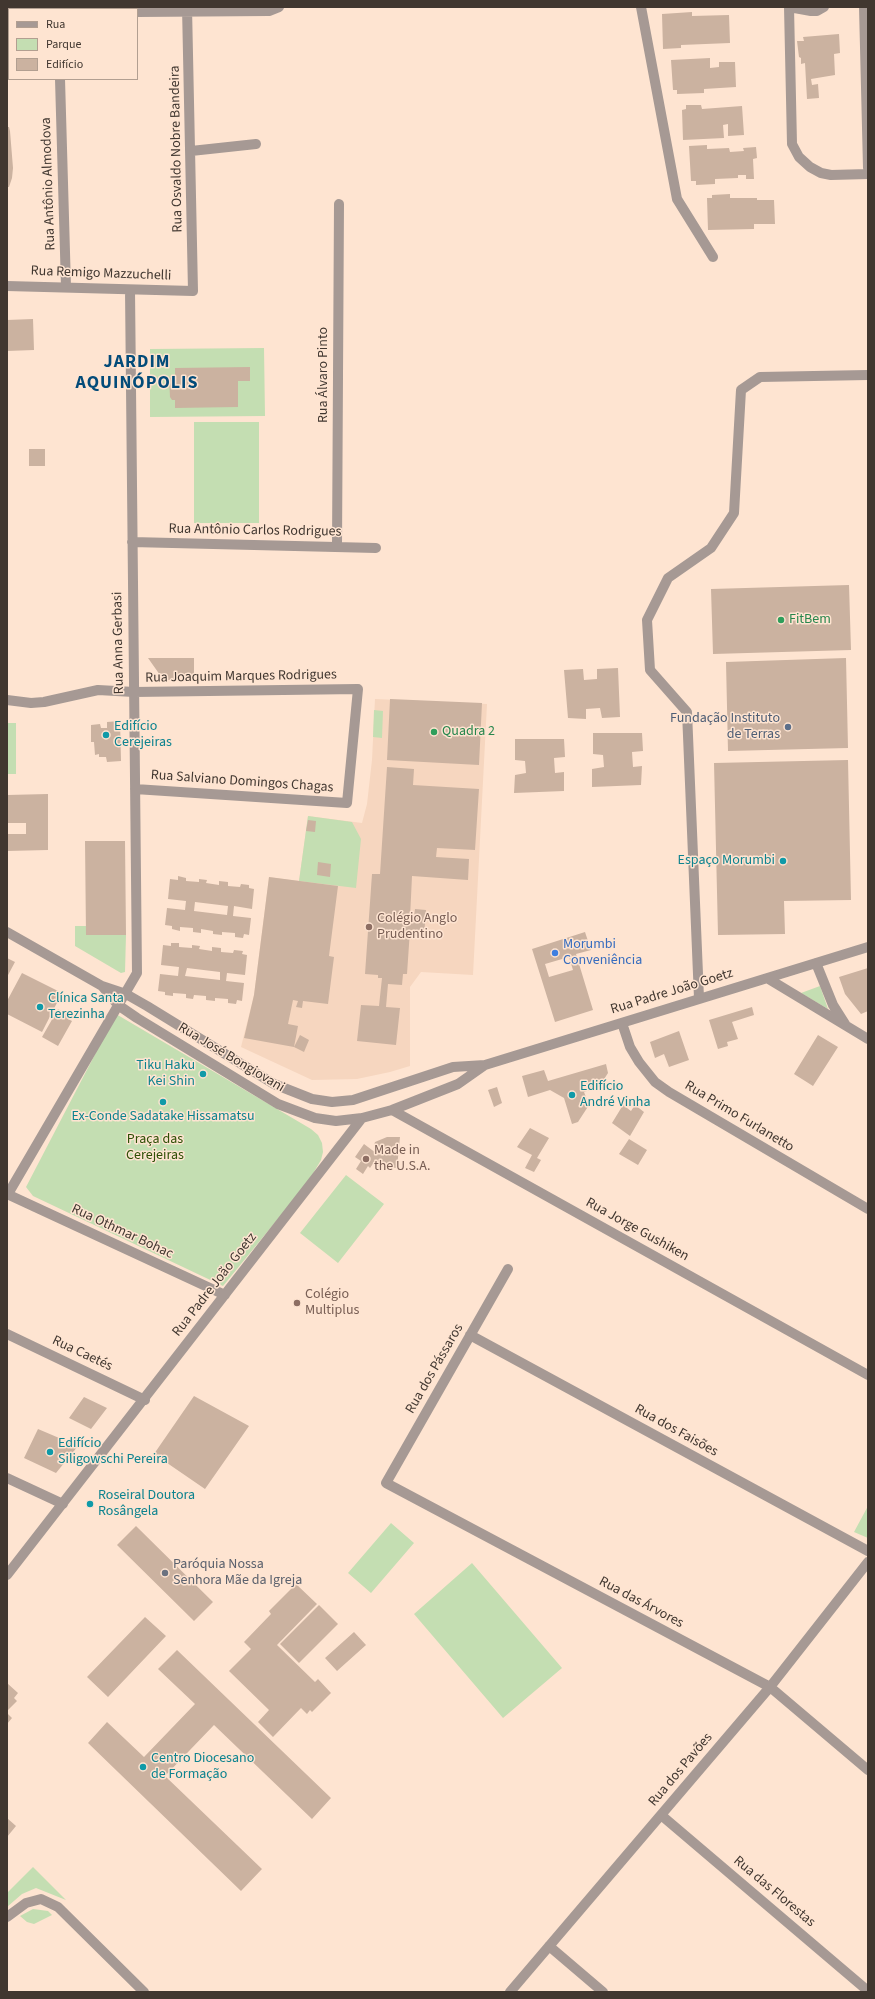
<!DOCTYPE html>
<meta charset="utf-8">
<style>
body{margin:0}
#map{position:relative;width:875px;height:1999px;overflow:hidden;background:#fee4d1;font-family:"Source Sans 3",sans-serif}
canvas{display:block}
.frame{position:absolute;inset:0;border:8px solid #413730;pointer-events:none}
.legend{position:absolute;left:8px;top:8px;width:130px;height:72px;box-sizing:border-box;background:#fee4d1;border:1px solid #b29f91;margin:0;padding:5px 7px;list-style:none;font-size:12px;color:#413730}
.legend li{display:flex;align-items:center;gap:8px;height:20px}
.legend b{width:20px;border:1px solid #b29f91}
</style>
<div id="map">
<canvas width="875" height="1999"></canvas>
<div class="frame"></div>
<ul class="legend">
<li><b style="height:5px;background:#a69994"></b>Rua</li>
<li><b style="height:11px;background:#c4deb2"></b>Parque</li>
<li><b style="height:11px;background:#cbb2a0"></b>Edifício</li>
</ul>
</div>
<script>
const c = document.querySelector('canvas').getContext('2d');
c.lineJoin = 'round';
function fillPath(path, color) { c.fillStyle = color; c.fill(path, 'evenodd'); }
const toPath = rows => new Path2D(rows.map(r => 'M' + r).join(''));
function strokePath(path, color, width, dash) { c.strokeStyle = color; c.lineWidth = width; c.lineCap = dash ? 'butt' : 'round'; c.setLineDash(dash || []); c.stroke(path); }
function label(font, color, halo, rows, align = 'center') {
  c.font = font + ' "Source Sans 3",sans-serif'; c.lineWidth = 3; c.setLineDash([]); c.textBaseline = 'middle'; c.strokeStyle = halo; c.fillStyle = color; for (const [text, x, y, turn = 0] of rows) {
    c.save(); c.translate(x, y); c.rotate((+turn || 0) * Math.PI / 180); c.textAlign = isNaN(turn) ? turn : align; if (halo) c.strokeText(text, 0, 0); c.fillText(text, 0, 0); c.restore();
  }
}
fillPath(toPath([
 [375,699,487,704,473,975,421,972,410,987,410,1066,390,1072,357,1079,312,1080,241,1047,254,995,269,877,299,881,308,816,362,823,367,804,372,760]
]), '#f6d6bf');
fillPath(toPath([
 [264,348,265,416,150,417,150,349],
 [194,422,259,422,259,523,194,523],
 [374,710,383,711,382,738,373,737],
 [7,723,16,723,16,774,7,774],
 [308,816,352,822,361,839,356,888,299,881],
 [75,926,86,926,86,935,126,935,125,972,121,973,75,946],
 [820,986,828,1009,801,993],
 [116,1014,311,1129,318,1135,322,1143,323,1152,321,1160,308,1182,223,1286,33,1196,26,1187],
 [346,1175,384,1204,338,1263,300,1233],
 [868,1506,868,1538,854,1532],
 [391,1523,414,1543,371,1593,348,1573],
 [472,1563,562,1668,503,1718,414,1614],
 [33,1867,66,1900,36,1888,22,1894,7,1907,7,1893],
 [33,1909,48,1911,52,1915,34,1924,27,1922,20,1916]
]), '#c4deb2');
fillPath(toPath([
 [692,12,692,16,729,15,730,43,681,45,681,48,663,49,662,14],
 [839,34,840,53,834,54,835,75,811,79,812,85,818,84,819,98,807,99,805,63,801,64,801,58,799,57,797,41,804,41,803,37],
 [710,58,710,68,719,67,719,62,735,62,736,87,704,89,704,93,677,94,677,90,673,90,671,60],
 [686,105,701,105,702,109,742,106,744,135,728,136,728,124,723,125,724,138,683,140,682,110,686,109],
 [7,127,9,127,10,131,13,168,12,178,9,187,7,187],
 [707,145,707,149,729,148,730,152,744,151,743,148,756,147,757,158,753,159,754,179,746,179,746,175,738,175,738,178,715,179,715,184,696,185,696,181,691,181,689,146],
 [730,194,730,198,757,198,757,200,774,200,775,224,754,224,754,229,708,230,707,198,712,198,712,195],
 [33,319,34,350,7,351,7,320],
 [250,367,250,381,238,381,238,407,175,408,175,400,172,400,170,397,169,378,175,376,175,368],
 [29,449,45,449,45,466,29,466],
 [849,585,851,650,713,654,711,589],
 [148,658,194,658,194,675,175,675,175,680,165,680,165,675,160,675],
 [846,658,848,748,728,751,726,662],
 [618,668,620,717,602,718,600,708,586,709,586,719,568,718,564,670,583,669,584,680,597,679,597,669],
 [390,699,482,703,479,765,387,760],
 [120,721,121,761,107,762,106,757,99,757,99,754,95,755,94,742,91,742,91,725,100,724,101,728,107,728,107,722],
 [593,733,642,733,643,751,632,752,633,767,642,766,641,785,592,787,592,769,604,767,603,755,593,754],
 [515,739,564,739,565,757,554,758,555,773,564,772,564,791,514,793,515,775,526,773,525,761,515,760],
 [848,760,851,900,784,901,785,934,718,935,714,763],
 [387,767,414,769,413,785,479,789,475,850,437,848,436,857,469,859,468,880,412,876,410,918,414,918,415,909,426,910,424,936,414,936,414,930,410,930,407,974,403,974,402,985,388,984,386,1007,400,1008,396,1045,357,1041,361,1005,379,1006,382,978,378,978,378,975,365,974,372,874,380,874],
 [48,794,48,850,7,851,7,834,26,834,26,823,7,823,7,795],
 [308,820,316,821,315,832,306,831],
 [85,841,125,841,126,935,86,935],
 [318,862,331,864,330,877,317,875],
 [178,876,186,878,186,881,199,882,199,879,207,880,206,883,219,885,219,881,228,882,228,886,240,887,241,884,249,885,249,888,254,889,252,909,234,906,233,916,251,918,249,935,244,934,243,938,235,937,235,933,222,932,222,935,213,934,213,931,201,929,201,933,193,932,193,928,180,927,180,931,172,929,172,926,165,925,167,908,185,910,186,901,168,899,170,879,178,880],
 [195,902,228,906,227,915,194,911],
 [269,877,338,886,329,956,334,957,328,1004,303,1001,302,1008,296,1007,298,1001,293,1000,288,1024,298,1026,294,1047,300,1035,309,1040,304,1052,294,1047,244,1038,254,995],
 [585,932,591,950,576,954,593,1010,555,1022,532,949],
 [569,957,573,970,549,977,545,964],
 [171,943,179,943,179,947,192,948,192,945,200,946,199,949,212,951,212,947,221,948,221,952,233,953,234,950,243,951,242,954,247,955,245,975,227,973,226,981,244,983,242,1001,237,1000,236,1004,228,1003,228,999,215,998,215,1001,206,1000,206,996,194,995,193,999,186,998,186,994,173,993,173,996,165,995,165,992,158,991,160,974,178,976,179,967,161,965,163,945,171,946],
 [187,968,220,972,220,980,185,976],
 [7,958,15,962,7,977],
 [868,968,868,1011,861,1014,845,994,839,977],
 [22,973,62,993,42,1032,7,1014,7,1001],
 [752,1007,754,1015,732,1022,738,1039,727,1042,728,1046,718,1049,709,1020],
 [58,1009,70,1016,68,1019,72,1021,58,1046,42,1037],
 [679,1031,689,1060,669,1067,664,1054,655,1058,650,1042],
 [818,1035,838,1047,813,1086,794,1074],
 [606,1064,608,1073,599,1087,584,1092,589,1105,578,1122,572,1124,564,1098,550,1090,528,1097,522,1076,544,1070,548,1081],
 [497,1087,502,1103,494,1107,488,1090],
 [623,1105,631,1111,635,1105,644,1112,630,1136,612,1123],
 [530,1128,549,1138,537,1158,541,1160,534,1172,525,1168,532,1155,517,1147],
 [387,1137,400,1137,397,1168,377,1166,377,1163,374,1162,370,1168,368,1166,363,1174,356,1169,361,1161,355,1157,364,1144,376,1153,378,1150,374,1146,375,1142],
 [629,1139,647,1150,638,1165,619,1154],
 [194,1396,249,1426,205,1489,154,1454],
 [84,1397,107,1408,91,1429,69,1418],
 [38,1429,78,1446,56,1473,24,1458],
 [136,1526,213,1602,194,1621,117,1545],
 [296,1584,317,1604,277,1645,315,1682,318,1679,331,1693,312,1712,310,1710,307,1714,301,1708,273,1737,258,1722,269,1710,229,1671,251,1649,244,1642,271,1614,269,1611],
 [319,1605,338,1624,299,1663,280,1644],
 [145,1617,166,1636,108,1697,87,1677],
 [354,1632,366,1645,337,1671,325,1658],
 [177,1650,331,1798,312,1819,214,1725,165,1776,262,1869,241,1891,88,1743,107,1722,144,1757,195,1704,158,1669],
 [7,1683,18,1693,14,1698,17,1701,7,1711],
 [7,1713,12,1718,7,1724],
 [7,1818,16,1826,7,1837]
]), '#cbb2a0');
strokePath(toPath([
 [58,7,58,9],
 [641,7,677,199,713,257],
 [789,7,792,144,799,157,810,167,821,173,831,175,868,174],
 [789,7,811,11,817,11,824,7],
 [864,7,868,168],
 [137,12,269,11,279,7],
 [60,79,66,287],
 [191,151,256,144],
 [7,286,193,291,187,7],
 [132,542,376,548],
 [337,547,339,204],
 [7,700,31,703,44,702,98,690,134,692,358,689,347,803,135,789],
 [7,932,102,986,126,994,147,1006,274,1084,312,1099,332,1102,353,1100,453,1067,485,1065,868,947],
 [816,963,833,1005,845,1024],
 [767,978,868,1039],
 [103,987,118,1005,137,1018,278,1104,315,1118,336,1121,362,1118,392,1110,458,1084,485,1065],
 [699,998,687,712,650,670,647,620,668,578,711,548,734,513,741,390,760,377,868,375],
 [622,1023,630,1047,639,1062,655,1082,669,1092,868,1209],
 [392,1110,868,1375],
 [7,1194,225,1295],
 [8,1194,137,973,130,290],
 [508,1269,386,1483,770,1687,868,1770],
 [7,1334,145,1400],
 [470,1335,868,1551],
 [7,1478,63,1504],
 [7,1575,362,1118],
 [661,1815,868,1991],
 [7,1917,26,1903,41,1899,58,1907,144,1992],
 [549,1946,603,1992],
 [510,1992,770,1687,868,1562]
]), '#a69994', 10);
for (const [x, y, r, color] of [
 [781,620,4,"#2e9e5b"],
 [788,727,4,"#5c6f8a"],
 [434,732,4,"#2e9e5b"],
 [106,735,4,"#0f9aa8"],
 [783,861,4,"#0f9aa8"],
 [369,927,4,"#8d6e63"],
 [555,953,4,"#3f7fe0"],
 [40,1007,4,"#0f9aa8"],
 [203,1074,4,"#0f9aa8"],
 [572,1095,4,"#0f9aa8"],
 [163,1102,4,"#0f9aa8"],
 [366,1159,4,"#8d6e63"],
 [297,1303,4,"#8d6e63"],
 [50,1452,4,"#0f9aa8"],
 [90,1504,4,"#0f9aa8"],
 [165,1573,4,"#6b7280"],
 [143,1767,4,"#0f9aa8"]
]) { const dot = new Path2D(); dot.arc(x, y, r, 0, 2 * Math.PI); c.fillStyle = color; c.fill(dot); strokePath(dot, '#fee4d1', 1.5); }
label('14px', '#413730', '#fee4d1', [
 ["Rua Osvaldo Nobre Bandeira",177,149,-91],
 ["Rua Antônio Almodova",49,184,-92],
 ["Rua Remigo Mazzuchelli",101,274,2],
 ["Rua Álvaro Pinto",324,375,-90],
 ["Rua Antônio Carlos Rodrigues",255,531,1],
 ["Rua Anna Gerbasi",119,643,-91],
 ["Rua Joaquim Marques Rodrigues",241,677,-1],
 ["Rua Salviano Domingos Chagas",242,782,4],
 ["Rua Padre João Goetz",672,992,-17],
 ["Rua José Bongiovani",231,1058,31],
 ["Rua Primo Furlanetto",739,1117,31],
 ["Rua Jorge Gushiken",637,1230,29],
 ["Rua Othmar Bohac",122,1232,25],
 ["Rua Padre João Goetz",215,1285,-52],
 ["Rua Caetés",82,1354,25],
 ["Rua dos Pássaros",435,1369,-60],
 ["Rua dos Faisões",676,1431,29],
 ["Rua das Árvores",641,1603,28],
 ["Rua dos Pavões",681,1770,-50],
 ["Rua das Florestas",774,1892,40]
]);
label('14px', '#27864d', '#fee4d1', [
 ["FitBem",789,620],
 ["Quadra 2",442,732]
], 'left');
label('14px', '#4e5e75', '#fee4d1', [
 ["Fundação Instituto",780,719],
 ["de Terras",780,735]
], 'right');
label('14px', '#0d838f', '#fee4d1', [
 ["Edifício",114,727],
 ["Cerejeiras",114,743],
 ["Espaço Morumbi",775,861,"right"],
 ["Clínica Santa",48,999],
 ["Terezinha",48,1015],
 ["Tiku Haku",195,1066,"right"],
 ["Kei Shin",195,1082,"right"],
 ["Edifício",580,1087],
 ["André Vinha",580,1103],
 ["Ex-Conde Sadatake Hissamatsu",163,1117,"center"],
 ["Edifício",58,1444],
 ["Siligowschi Pereira",58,1460],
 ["Roseiral Doutora",98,1496],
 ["Rosângela",98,1512],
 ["Centro Diocesano",151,1759],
 ["de Formação",151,1775]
], 'left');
label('14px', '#785e54', '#fee4d1', [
 ["Colégio Anglo",377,919],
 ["Prudentino",377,935],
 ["Made in",374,1151],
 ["the U.S.A.",374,1167],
 ["Colégio",305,1295],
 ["Multiplus",305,1311]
], 'left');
label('14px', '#366cbe', '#fee4d1', [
 ["Morumbi",563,945],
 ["Conveniência",563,961]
], 'left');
label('14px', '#2e5006', '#fee4d1', [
 ["Praça das",155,1140],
 ["Cerejeiras",155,1156]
]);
label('14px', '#5b616d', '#fee4d1', [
 ["Paróquia Nossa",173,1565],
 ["Senhora Mãe da Igreja",173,1581]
], 'left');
c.letterSpacing = '1px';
label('bold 18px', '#034b79', '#fee4d1', [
 ["JARDIM",137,363],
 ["AQUINÓPOLIS",137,384]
]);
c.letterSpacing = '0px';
</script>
